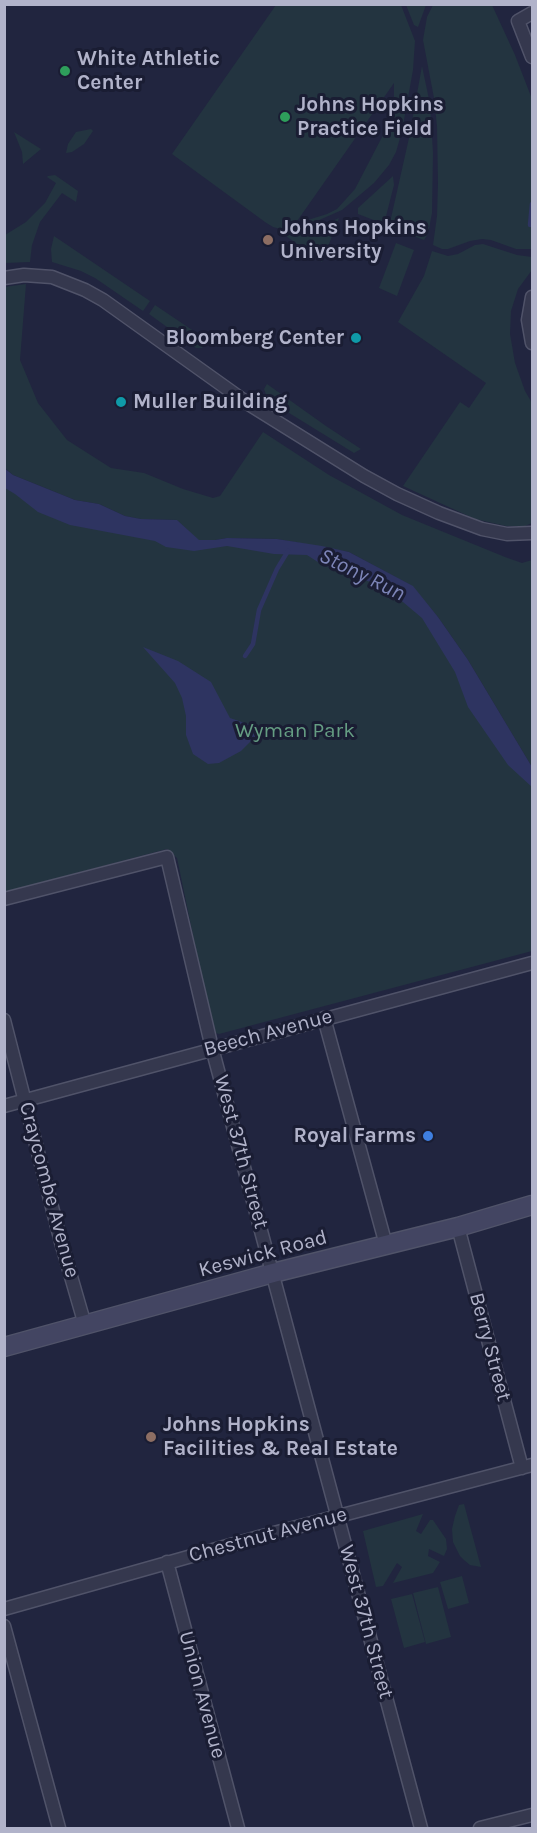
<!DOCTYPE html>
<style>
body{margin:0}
#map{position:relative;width:537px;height:1833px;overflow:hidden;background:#21253f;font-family:Karla,sans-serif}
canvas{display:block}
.frame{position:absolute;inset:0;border:6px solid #b1b3ca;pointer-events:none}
</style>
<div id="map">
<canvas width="537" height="1833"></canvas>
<div class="frame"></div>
</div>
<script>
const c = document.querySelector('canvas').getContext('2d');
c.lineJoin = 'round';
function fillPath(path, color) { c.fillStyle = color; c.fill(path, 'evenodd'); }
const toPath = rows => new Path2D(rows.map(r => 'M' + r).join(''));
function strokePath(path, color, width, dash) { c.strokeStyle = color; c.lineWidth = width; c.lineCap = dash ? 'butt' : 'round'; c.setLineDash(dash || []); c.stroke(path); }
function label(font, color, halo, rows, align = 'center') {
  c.font = font + ' Karla,sans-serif'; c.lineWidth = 6; c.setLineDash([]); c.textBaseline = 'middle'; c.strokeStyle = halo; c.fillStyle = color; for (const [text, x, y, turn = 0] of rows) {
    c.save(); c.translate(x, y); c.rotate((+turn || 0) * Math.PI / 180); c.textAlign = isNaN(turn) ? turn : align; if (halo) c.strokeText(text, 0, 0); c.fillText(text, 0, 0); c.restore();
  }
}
fillPath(toPath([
 [276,5,401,5,415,41,413,70,402,131,396,152,389,165,374,183,342,210,317,221,284,230,273,227,265,222,172,154],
 [394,83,394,114,355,189,337,209,327,214,295,224],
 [406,5,426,5,418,27,414,25],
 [433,5,492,5,515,55,532,99,532,249,516,249,491,240,482,239,470,241,448,249,442,249,433,245,437,216,438,184,437,126,434,98,423,40,427,17],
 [422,66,430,104,433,153,432,213,428,234,424,240,389,227,409,138],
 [91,129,93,131,84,144,72,152,66,153,68,144,76,132],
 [14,132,41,149,23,164,22,152],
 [55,175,78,191,76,202,62,193,40,222,32,245,30,262,5,263,5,235,26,222,45,203,56,183,47,177,48,176],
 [393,176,394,185,384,224,358,214,358,208],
 [339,218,322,262,286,236,321,226],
 [54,236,150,301,143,311,95,278,81,271,52,262,51,249],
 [396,243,414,250,397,296,379,288],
 [483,244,517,255,532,257,532,270,518,289,511,311,510,334,515,363,525,391,532,403,532,523,525,526,506,526,475,519,403,486,460,402,469,408,486,383,398,322,424,276,432,251,448,256,458,254,475,245],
 [26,284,20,360,38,403,67,440,111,468,144,473,183,489,213,498,220,496,263,432,329,475,402,515,505,557,522,563,532,560,532,767,468,660,438,617,412,586,349,552,277,539,227,538,215,540,198,540,177,520,141,519,125,516,99,504,75,500,13,475,5,468,4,287],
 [155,305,207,340,202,348,196,348,149,314],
 [267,384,326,426,361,449,354,453,268,400,264,389],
 [5,475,178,539,307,549,417,603,532,775,532,951,219,1034,213,1032,177,858,167,849,5,892],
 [464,1504,481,1567,470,1565,464,1560,460,1556,453,1542,452,1529,455,1516,459,1505],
 [423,1514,416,1531,421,1534,430,1520,433,1520,446,1539,447,1549,444,1556,429,1549,428,1556,440,1562,433,1573,393,1583,402,1567,397,1563,383,1586,376,1587,363,1531],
 [462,1576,469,1603,448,1609,440,1582],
 [438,1587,451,1637,426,1644,413,1593],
 [412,1594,425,1642,404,1648,391,1599]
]), '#233440');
fillPath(toPath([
 [4,468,13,475,75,500,99,504,125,516,141,519,177,520,199,540,215,540,227,538,277,539,322,546,349,552,413,586,438,617,468,660,532,767,532,787,508,765,468,707,455,672,422,618,397,597,373,583,321,564,307,555,274,554,227,546,194,551,166,547,155,541,70,525,38,512,15,494,5,488],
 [143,647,178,661,211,682,230,718,263,729,241,751,219,763,208,764,193,754,186,735,186,716,182,698,175,683]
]), '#2e3461');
strokePath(toPath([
 [530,225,532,204],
 [245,656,253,644,259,610,277,569,288,551]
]), '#2e3461', 4.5);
const street = toPath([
 [532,13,518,21,532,57],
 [4,278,24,275,52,277,85,290,103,300,250,405,364,476,397,494,439,513,482,529,507,534,532,533],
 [532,297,528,320,532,343],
 [4,899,167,857,212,1048,421,1828],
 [324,1018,386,1245],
 [4,1020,61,1242,85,1325],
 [4,1106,532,963],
 [458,1227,522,1468],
 [167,1562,238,1828],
 [4,1609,259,1537,532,1465],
 [4,1626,59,1828],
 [480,1828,532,1815]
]);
const secondary = toPath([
 [4,1347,273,1273,458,1227,532,1205]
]);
strokePath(street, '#505369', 15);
strokePath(secondary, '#505369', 21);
strokePath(street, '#35384e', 12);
strokePath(secondary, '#434562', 18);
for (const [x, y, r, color] of [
 [65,71,6,"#2e9e5b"],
 [285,117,6,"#2e9e5b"],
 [268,240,6,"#8d6e63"],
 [356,338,6,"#0f9aa8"],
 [121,402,6,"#0f9aa8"],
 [428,1136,6,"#3f7fe0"],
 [151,1437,6,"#8d6e63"]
]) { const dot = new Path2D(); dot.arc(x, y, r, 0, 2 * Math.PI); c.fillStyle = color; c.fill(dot); strokePath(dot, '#1a1d33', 2); }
label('bold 21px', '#b1b3ca', '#1a1d33', [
 ["White Athletic",77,59],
 ["Center",77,83],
 ["Johns Hopkins",297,105],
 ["Practice Field",297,129],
 ["Johns Hopkins",280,228],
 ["University",280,252],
 ["Bloomberg Center",344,338,"right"],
 ["Muller Building",133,402],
 ["Royal Farms",416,1136,"right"],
 ["Johns Hopkins",163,1425],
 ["Facilities & Real Estate",163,1449]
], 'left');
label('21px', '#659d83', '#1a1d33', [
 ["Wyman Park",295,731]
]);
label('21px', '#b1b3ca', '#1a1d33', [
 ["Beech Avenue",268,1033,-15],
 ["West 37th Street",241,1152,75],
 ["Craycombe Avenue",49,1190,75],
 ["Keswick Road",263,1254,-15],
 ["Berry Street",490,1347,75],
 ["Chestnut Avenue",268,1535,-15],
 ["West 37th Street",366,1622,75],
 ["Union Avenue",202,1695,75]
]);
label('italic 22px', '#7d85b8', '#1a1d33', [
 ["Stony Run",362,575,26]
]);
</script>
